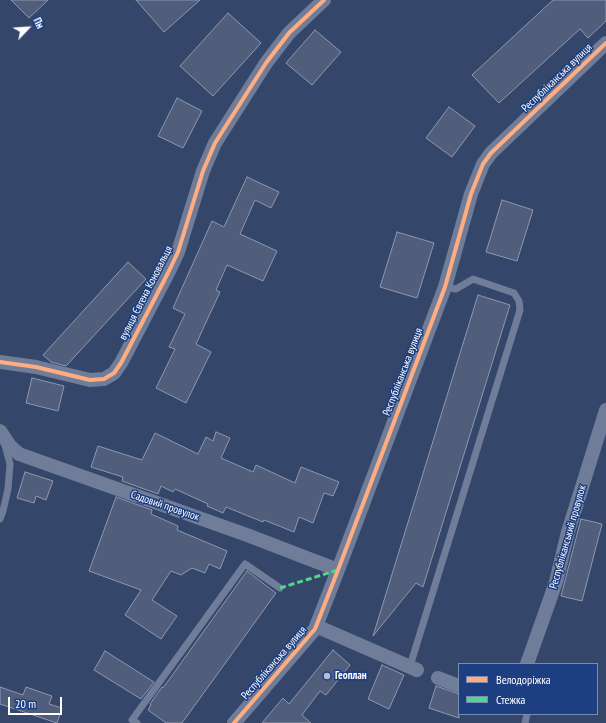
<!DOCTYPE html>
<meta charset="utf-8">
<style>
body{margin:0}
#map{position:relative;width:606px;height:723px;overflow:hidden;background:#34466a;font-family:"PT Sans Narrow",sans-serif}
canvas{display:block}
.legend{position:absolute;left:458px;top:663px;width:140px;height:52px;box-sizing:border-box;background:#1d3e81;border:1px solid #778bb3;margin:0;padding:5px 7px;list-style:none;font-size:12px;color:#fff}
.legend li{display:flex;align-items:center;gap:8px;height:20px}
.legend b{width:20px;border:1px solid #778bb3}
.north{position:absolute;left:8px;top:8px;width:40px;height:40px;-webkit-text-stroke:3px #1d3e81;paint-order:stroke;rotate:65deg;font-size:11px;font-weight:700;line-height:16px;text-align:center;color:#fff}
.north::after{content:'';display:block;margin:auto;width:14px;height:18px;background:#fff;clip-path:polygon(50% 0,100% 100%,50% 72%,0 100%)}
.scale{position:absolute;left:8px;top:697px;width:54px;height:18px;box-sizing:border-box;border:2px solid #fff;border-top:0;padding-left:5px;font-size:12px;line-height:14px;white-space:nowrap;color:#fff;-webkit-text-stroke:3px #1d3e81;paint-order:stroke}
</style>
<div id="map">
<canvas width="606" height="723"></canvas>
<ul class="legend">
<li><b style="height:5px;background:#ffac80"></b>Велодоріжка</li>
<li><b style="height:5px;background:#53d58f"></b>Стежка</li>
</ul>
<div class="north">Пн</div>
<div class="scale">20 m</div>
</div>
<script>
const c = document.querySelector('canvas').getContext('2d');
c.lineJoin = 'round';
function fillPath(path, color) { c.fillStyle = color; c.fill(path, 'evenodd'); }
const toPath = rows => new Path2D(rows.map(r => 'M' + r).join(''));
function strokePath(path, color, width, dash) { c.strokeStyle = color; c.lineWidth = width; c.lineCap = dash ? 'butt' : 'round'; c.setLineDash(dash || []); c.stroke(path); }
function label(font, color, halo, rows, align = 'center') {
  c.font = font + ' "PT Sans Narrow",sans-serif'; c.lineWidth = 3; c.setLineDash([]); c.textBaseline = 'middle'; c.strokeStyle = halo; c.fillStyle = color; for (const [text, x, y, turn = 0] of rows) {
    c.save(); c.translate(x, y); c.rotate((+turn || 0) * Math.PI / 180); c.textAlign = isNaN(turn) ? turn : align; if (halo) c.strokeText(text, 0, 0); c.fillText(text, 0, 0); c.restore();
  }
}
const building = toPath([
 [11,0,48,0,29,18,11,0],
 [136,0,200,0,164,32,136,0],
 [553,0,606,0,606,21,588,38,580,29,499,103,472,75,553,0],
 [228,13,261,43,213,96,180,66,228,13],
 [315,30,341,52,312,85,286,63,315,30],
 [177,98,202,111,183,148,158,136,177,98],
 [449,107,475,126,452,157,426,138,449,107],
 [247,177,279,192,271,208,255,200,240,234,277,251,263,281,227,265,216,290,220,292,196,344,211,352,186,403,156,388,175,349,169,347,185,314,173,308,212,221,224,227,247,177],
 [502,200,533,210,517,261,486,252,502,200],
 [397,232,434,243,417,298,380,287,397,232],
 [128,262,146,279,66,366,51,362,43,355,128,262],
 [478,295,510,305,423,587,416,583,373,636,478,295],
 [32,378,64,386,58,411,26,403,32,378],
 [216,432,230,438,221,458,253,472,256,465,295,483,301,467,339,482,333,496,324,493,313,523,299,517,294,532,264,520,263,522,226,507,223,513,207,506,208,504,175,489,173,492,161,486,158,494,122,481,123,477,91,467,98,446,142,460,155,433,198,454,206,437,213,441,216,432],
 [25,472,53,481,46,500,36,496,34,503,17,498,25,472],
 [116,497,152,510,151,514,178,526,177,530,227,551,220,569,209,564,205,573,192,568,181,575,171,571,152,600,177,616,161,639,125,615,141,590,89,571,116,497],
 [581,519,602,524,582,601,561,596,581,519],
 [247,571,276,593,182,723,166,723,148,710,151,705,150,704,162,687,163,688,247,571],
 [333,650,350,665,326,695,320,691,302,715,311,723,262,723,283,698,289,704,333,650],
 [105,651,154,682,141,699,94,670,105,651],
 [382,665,404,675,389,709,368,699,382,665],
 [436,686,459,694,459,718,429,708,436,686],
 [0,687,23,695,26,687,52,696,49,704,62,708,57,723,0,704,0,687]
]);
fillPath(building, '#505e7c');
strokePath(building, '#8e98af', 1);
strokePath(toPath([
 [0,519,3,511,8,489,10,464,5,445],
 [410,666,520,310,519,301,514,293,473,279,456,289,445,287],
 [137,723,132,720,245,564,280,588],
 [525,723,527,714]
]), '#707d98', 7);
strokePath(toPath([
 [0,362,36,367,90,380,104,379,114,373,121,363,168,273,178,252,203,171,215,143,266,63,289,33,324,0],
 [0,431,10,446,19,454,247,535,338,570],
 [316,626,417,670],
 [527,664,556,582,568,532,606,410],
 [438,678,459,686],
 [234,723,315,629,338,570,445,287,471,194,483,164,491,153,606,43]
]), '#707d98', 14);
strokePath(toPath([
 [280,588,338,570]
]), '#53d58f', 3, [6, 3]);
strokePath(toPath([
 [0,362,36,367,90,380,104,379,114,373,121,363,168,273,178,252,203,171,215,143,266,63,289,33,324,0],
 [234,723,315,629,338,570,445,287,471,194,483,164,491,153,606,43]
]), '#ffac80', 4);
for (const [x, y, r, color] of [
 [327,676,4,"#b8becb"]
]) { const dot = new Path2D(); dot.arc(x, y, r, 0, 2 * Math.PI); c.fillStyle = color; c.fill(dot); strokePath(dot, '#1d3e81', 1.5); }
label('11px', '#fff', '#1d3e81', [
 ["Республіканська вулиця",557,78,-44],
 ["вулиця Євгена Коновальця",146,293,-63],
 ["Республіканська вулиця",403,372,-69],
 ["Садовий провулок",165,506,19],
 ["Республіканський провулок",568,537,-74],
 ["Республіканська вулиця",274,663,-49]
]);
label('bold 11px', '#fff', '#1d3e81', [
 ["Геоплан",335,676]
], 'left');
</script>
